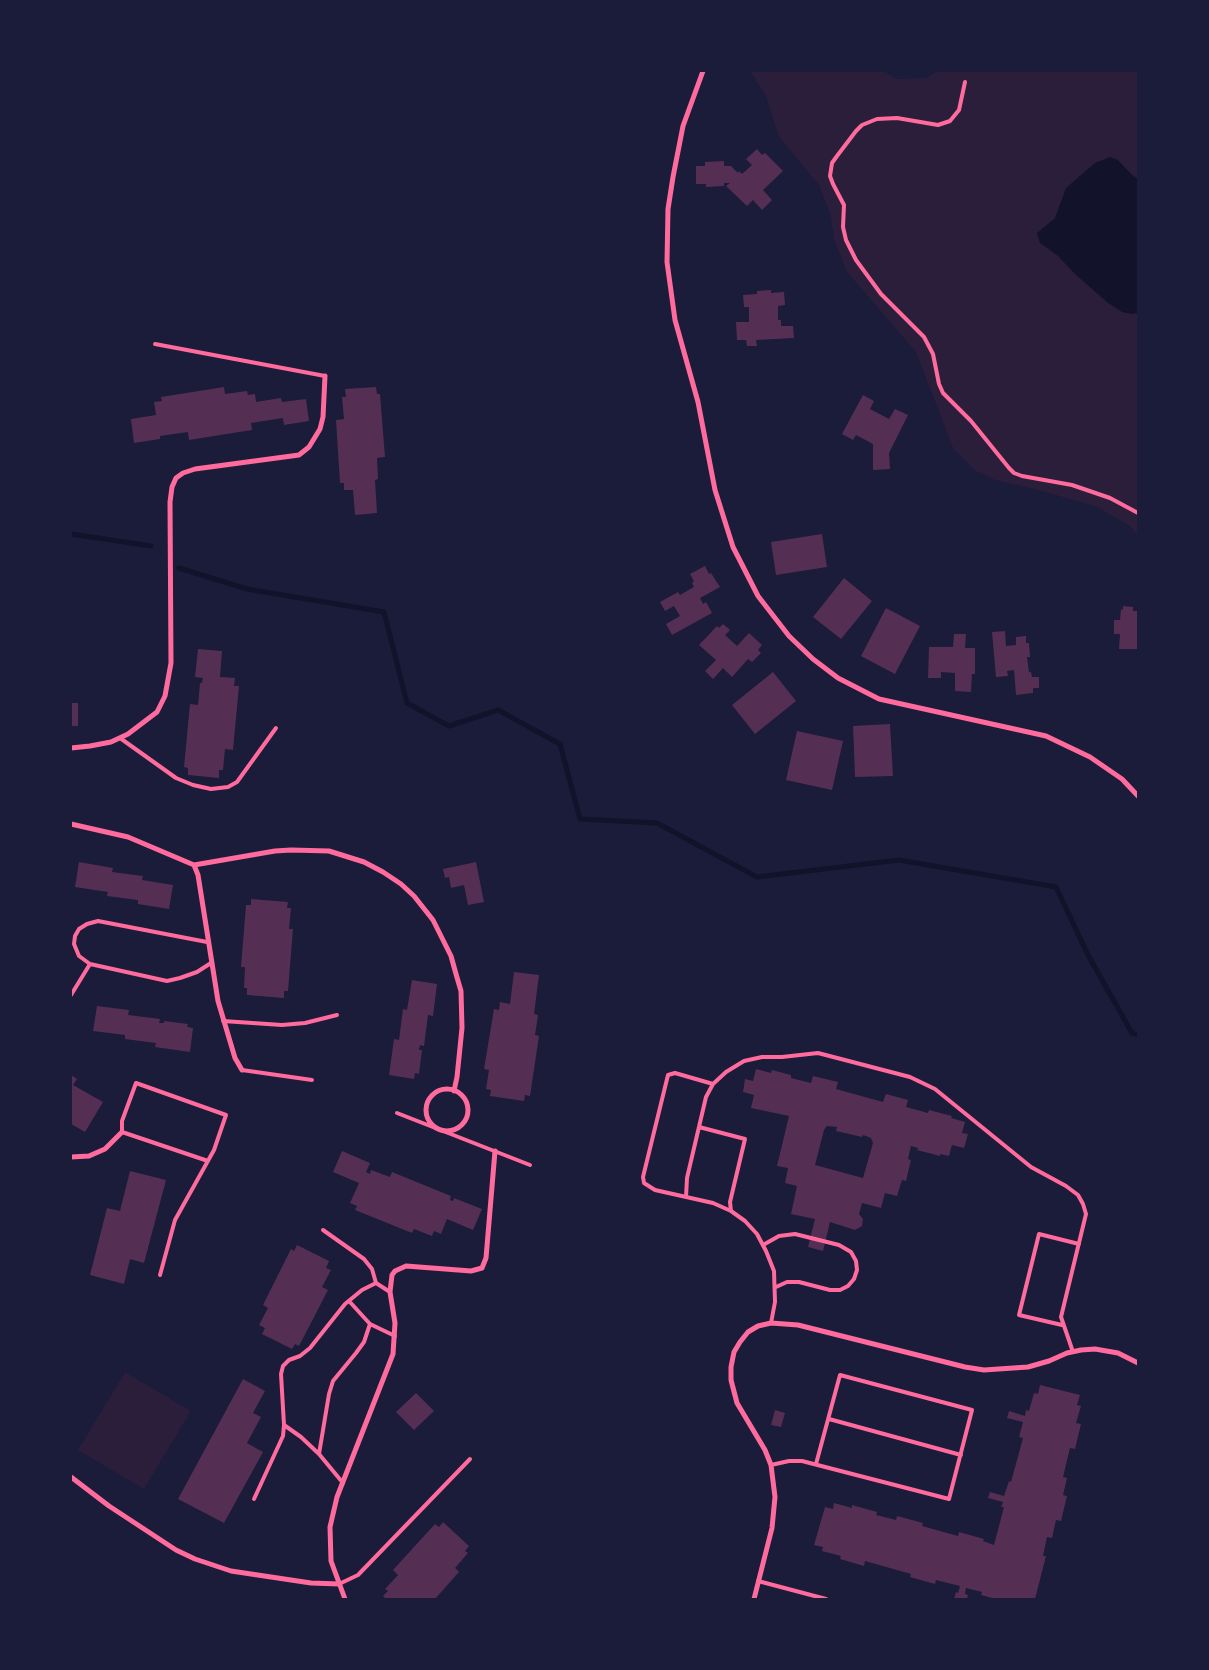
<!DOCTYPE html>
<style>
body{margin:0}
#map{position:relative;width:1209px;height:1670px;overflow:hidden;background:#1b1b3a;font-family:Overpass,sans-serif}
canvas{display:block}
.frame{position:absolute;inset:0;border:72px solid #1b1b3a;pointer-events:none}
</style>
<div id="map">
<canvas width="1209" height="1670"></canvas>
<div class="frame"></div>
</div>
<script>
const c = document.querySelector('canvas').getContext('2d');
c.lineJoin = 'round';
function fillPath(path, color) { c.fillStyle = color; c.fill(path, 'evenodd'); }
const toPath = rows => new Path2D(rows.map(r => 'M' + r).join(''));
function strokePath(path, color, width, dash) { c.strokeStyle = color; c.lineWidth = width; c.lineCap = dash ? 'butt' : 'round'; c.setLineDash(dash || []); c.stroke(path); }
fillPath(toPath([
 [750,71,884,71,896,79,927,78,937,71,1138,71,1138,536,1130,526,1095,506,1031,488,995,480,976,471,953,448,916,352,847,272,834,239,830,213,819,185,779,137,766,96],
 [125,1372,191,1411,144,1489,78,1450]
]), '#2a1e3b');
fillPath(toPath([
 [1110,157,1118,160,1131,174,1138,179,1138,313,1132,314,1122,312,1108,303,1075,274,1058,256,1040,243,1037,233,1055,218,1066,188,1095,163]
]), '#12122b');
strokePath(toPath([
 [71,534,151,546],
 [179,568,247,589,384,612,407,703,449,726,498,710,560,744,580,819,657,823,757,877,899,860,1056,887,1088,955,1132,1033,1138,1035]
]), '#12122b', 5);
fillPath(toPath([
 [757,149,762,155,765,153,783,171,763,190,772,200,762,210,753,200,747,206,726,186,730,183,724,183,724,186,706,187,706,184,696,184,696,166,705,166,705,162,724,161,724,166,731,166,738,173,739,171,742,174,752,165,746,159],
 [771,290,771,293,784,292,785,305,778,306,778,320,781,320,781,326,793,326,794,338,756,340,757,346,747,346,746,340,737,340,736,322,749,322,749,307,744,307,743,295,757,294,757,291],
 [224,387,225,394,247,391,248,395,255,394,256,402,281,398,282,402,306,399,309,421,284,425,283,418,251,423,252,430,189,440,188,432,160,436,160,439,134,443,131,419,156,415,154,402,162,401,161,397],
 [376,387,377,394,380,394,385,457,377,458,378,479,375,480,377,513,355,515,353,490,344,490,344,483,340,483,336,420,344,419,342,397,346,397,345,389],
 [863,395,874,401,870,409,889,419,895,409,908,415,889,453,890,469,873,470,873,444,856,435,853,440,842,434],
 [822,534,827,567,776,575,771,542],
 [705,566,709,574,711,573,720,587,700,598,703,604,706,602,712,613,672,635,666,624,680,616,674,606,665,611,660,602,678,592,680,595,694,587,692,583,694,581,690,574],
 [844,578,872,601,841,639,813,617],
 [1123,606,1133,607,1133,611,1138,611,1138,649,1119,649,1120,634,1114,634,1114,620,1120,620,1121,609,1123,610],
 [886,608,920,626,895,674,861,656],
 [723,624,730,630,725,635,737,646,749,633,762,645,758,650,761,653,752,662,748,659,732,677,723,668,713,679,705,671,716,660,699,645,717,626,719,628],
 [1005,631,1006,646,1016,645,1016,637,1026,636,1026,643,1029,643,1030,657,1027,657,1029,672,1031,672,1032,677,1039,677,1039,688,1033,688,1033,693,1016,695,1014,670,1007,671,1008,676,996,677,992,632],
 [954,634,966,634,965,648,975,648,975,674,972,674,971,692,955,691,955,673,941,672,941,678,928,678,929,647,953,647],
 [198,649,222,651,220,677,235,678,234,686,239,686,233,750,225,749,223,770,219,770,219,778,188,775,188,768,184,767,190,704,198,705,200,683,202,683,203,678,195,677],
 [773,672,796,701,755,734,732,705],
 [71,703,78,703,78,726,71,726],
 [890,724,893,776,855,777,853,726],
 [797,731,843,741,832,790,786,780],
 [79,862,113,868,112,872,143,876,142,880,173,885,169,909,138,904,138,900,107,896,108,892,75,887],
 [476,862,484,902,468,905,464,885,451,888,449,877,445,878,443,869],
 [251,899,288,902,287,908,291,908,289,929,293,929,288,991,284,991,284,998,247,995,247,988,244,988,245,967,241,967,246,905,251,905],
 [514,972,539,975,534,1014,538,1015,535,1035,539,1036,530,1096,525,1095,524,1101,490,1096,491,1090,486,1089,489,1070,484,1069,494,1009,499,1010,500,1002,510,1004],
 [412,980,437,984,433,1016,428,1015,424,1046,420,1045,419,1050,422,1050,419,1074,415,1073,414,1079,389,1075,394,1039,399,1040,403,1009,407,1010],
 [97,1006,129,1010,128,1015,160,1019,159,1023,164,1023,164,1021,188,1024,187,1027,193,1028,190,1052,155,1047,156,1043,125,1039,125,1035,93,1031],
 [756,1069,771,1073,772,1070,791,1075,791,1078,811,1083,813,1076,838,1082,836,1089,883,1102,886,1094,908,1100,906,1107,928,1113,929,1110,952,1116,951,1118,965,1122,962,1133,968,1134,964,1148,952,1145,949,1156,940,1154,940,1156,917,1150,918,1148,911,1146,908,1159,911,1160,906,1181,902,1180,897,1196,885,1193,881,1208,862,1203,859,1214,863,1219,862,1226,855,1230,830,1222,823,1251,808,1247,815,1219,791,1214,797,1186,785,1183,788,1168,777,1166,789,1116,751,1108,754,1095,743,1092,745,1079,753,1081],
 [827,1126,837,1127,836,1131,862,1137,863,1135,871,1138,873,1143,863,1178,815,1165,824,1130],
 [71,1075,77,1079,73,1085,103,1102,85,1132,71,1124],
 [342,1151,370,1163,366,1172,370,1174,371,1170,390,1177,392,1172,451,1196,450,1200,453,1201,454,1198,482,1209,473,1230,447,1219,441,1234,434,1231,432,1236,414,1229,412,1233,355,1210,357,1206,350,1203,359,1183,333,1172],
 [130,1171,166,1180,144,1263,130,1259,124,1284,90,1275,107,1208,120,1211],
 [297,1245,329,1261,326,1268,331,1270,322,1287,328,1290,299,1346,295,1344,292,1349,262,1334,265,1328,259,1325,268,1308,263,1305,291,1249,294,1251],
 [243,1379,265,1391,253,1413,261,1417,247,1443,263,1452,224,1523,178,1499],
 [1040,1385,1080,1395,1077,1405,1081,1406,1076,1423,1081,1424,1075,1449,1070,1448,1063,1477,1067,1478,1063,1495,1067,1496,1061,1521,1056,1520,1052,1538,1047,1537,1043,1556,1046,1556,1035,1599,996,1599,981,1595,982,1592,966,1588,965,1594,968,1595,967,1599,954,1599,956,1592,958,1593,960,1586,936,1580,935,1584,910,1577,911,1574,865,1561,864,1566,840,1559,841,1556,822,1551,823,1547,814,1545,825,1507,833,1509,834,1503,852,1508,852,1505,877,1512,876,1515,896,1520,897,1516,923,1523,922,1526,958,1536,959,1532,984,1539,983,1541,994,1545,1004,1507,1001,1507,1003,1502,988,1498,990,1492,1004,1496,1009,1481,1011,1482,1023,1438,1019,1437,1023,1422,1007,1418,1009,1411,1025,1416,1026,1410,1029,1411,1034,1393,1038,1394],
 [416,1393,434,1411,414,1430,396,1412],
 [775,1410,785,1413,781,1427,771,1425],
 [443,1522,469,1546,465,1551,468,1553,455,1568,459,1572,435,1599,386,1599,383,1596,388,1591,385,1589,398,1575,393,1570,435,1524,439,1527]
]), '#542f53');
strokePath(toPath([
 [965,82,959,110,950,121,938,125,897,118,877,119,862,125,856,131,837,156,832,163,830,176,833,184,844,205,843,227,846,240,856,260,881,294,924,337,933,354,939,384,943,393,971,421,1009,468,1014,473,1022,476,1072,485,1110,498,1138,513],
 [155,344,325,376],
 [120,738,176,778,193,785,211,789,228,787,237,782,276,728],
 [207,942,98,921,87,924,79,929,75,936,74,944,79,956,90,964,167,981,180,978,197,972,211,963],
 [71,995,90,964],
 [223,1021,282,1025,305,1023,337,1015],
 [242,1070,312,1080],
 [713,1084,675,1073,668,1075,643,1177,644,1183,655,1190,713,1203,731,1211,745,1221,757,1234,766,1251,774,1271,775,1302,771,1323],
 [397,1113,530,1165],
 [699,1127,745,1139,730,1202,731,1211],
 [686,1197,687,1178,706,1097,713,1084,726,1072,744,1061,762,1057,782,1057,818,1053,910,1077,935,1089,1031,1167,1066,1186,1078,1195,1083,1204,1086,1214,1061,1317,1073,1352],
 [323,1230,364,1259,372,1269,376,1283],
 [763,1245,779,1236,795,1234,839,1245,851,1252,856,1261,857,1270,854,1279,848,1286,840,1290,830,1290,799,1282,787,1282,776,1287],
 [160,1275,175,1220,214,1150,226,1115,136,1083,122,1121,122,1132,208,1161],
 [349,1301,370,1324,395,1336],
 [1062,1325,1019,1315,1039,1234,1079,1244],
 [829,1419,961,1455],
 [319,1454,329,1394,333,1381,356,1353,364,1342,370,1324],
 [771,1465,789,1461,802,1461,949,1499,972,1410,840,1375,816,1464],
 [343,1483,319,1454,301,1437,284,1425,281,1374,283,1366,289,1360,300,1356,310,1348,345,1304,362,1290,376,1283,390,1292],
 [254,1499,283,1436,284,1425],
 [758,1581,826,1599],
 [339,1584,358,1575,470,1459]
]), '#ff6b9d', 4);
strokePath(toPath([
 [703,71,683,126,673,177,668,209,667,262,675,320,698,402,715,490,733,547,758,596,789,636,813,659,838,678,879,699,1046,736,1090,757,1122,779,1138,796],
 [71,748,90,746,111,742,128,734,157,712,165,696,171,663,170,502,172,487,176,478,183,473,195,469,299,455,309,447,320,429,323,417,325,376],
 [71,824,128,837,194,865,275,851,291,850,329,851,364,862,383,872,401,884,414,896,433,920,451,956,456,974,461,991,462,1028,457,1077,454,1091],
 [194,865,198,875,218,1001,235,1058,242,1070],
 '426 1110a21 21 0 1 1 42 0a21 21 0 1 1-42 0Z',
 [71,1157,89,1156,105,1149,122,1132],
 [71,1477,109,1506,176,1550,195,1559,231,1571,311,1583,339,1584],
 [345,1599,331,1561,330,1527,337,1497,393,1354,395,1323,390,1292,392,1275,395,1271,406,1266,471,1271,482,1268,486,1258,495,1151],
 [754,1599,772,1528,775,1497,771,1465,765,1450,737,1403,731,1380,731,1367,734,1352,740,1342,748,1332,758,1326,771,1323,798,1325,965,1367,984,1370,1028,1367,1049,1361,1067,1353,1081,1350,1095,1349,1118,1353,1138,1363]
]), '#ff6b9d', 5);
</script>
